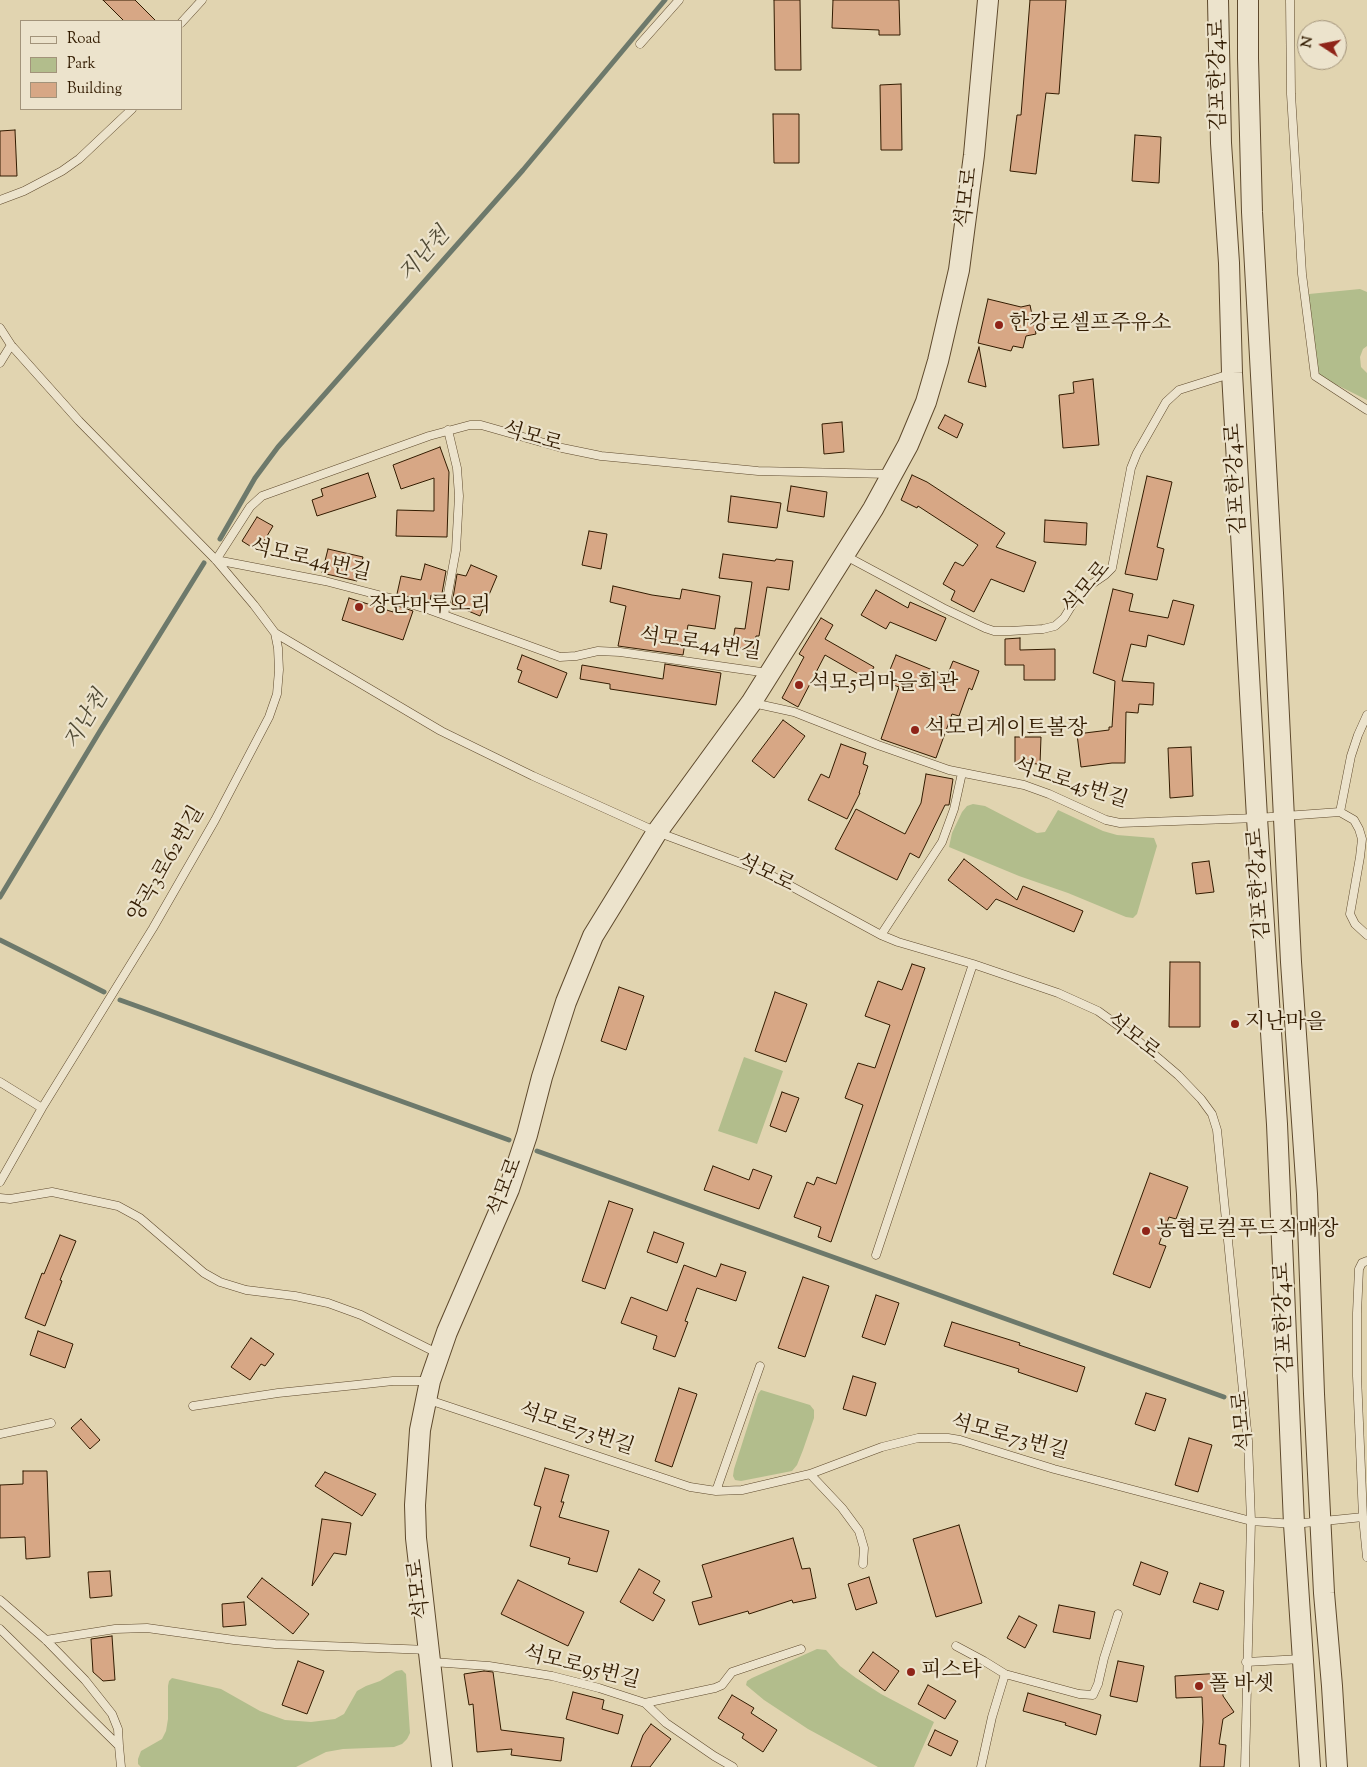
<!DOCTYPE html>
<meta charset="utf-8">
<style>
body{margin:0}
#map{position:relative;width:1367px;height:1767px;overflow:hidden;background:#e1d4b0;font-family:"Sorts Mill Goudy",serif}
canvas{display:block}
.legend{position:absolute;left:20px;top:20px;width:162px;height:90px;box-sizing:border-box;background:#ece3cc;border:1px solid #a2937a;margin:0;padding:6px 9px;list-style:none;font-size:15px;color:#321b00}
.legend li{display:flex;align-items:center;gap:10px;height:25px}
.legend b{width:25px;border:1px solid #a2937a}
.north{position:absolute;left:1297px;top:20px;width:50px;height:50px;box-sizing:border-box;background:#ece3cc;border:1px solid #a2937a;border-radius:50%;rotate:281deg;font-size:14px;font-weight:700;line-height:20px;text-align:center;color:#321b00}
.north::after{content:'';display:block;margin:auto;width:18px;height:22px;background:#8f2418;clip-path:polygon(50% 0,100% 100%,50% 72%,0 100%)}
</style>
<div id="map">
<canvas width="1367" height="1767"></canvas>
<ul class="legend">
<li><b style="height:6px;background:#ece3cc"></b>Road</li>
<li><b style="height:14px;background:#b2bd8c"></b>Park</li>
<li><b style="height:14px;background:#d7a785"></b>Building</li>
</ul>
<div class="north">N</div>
</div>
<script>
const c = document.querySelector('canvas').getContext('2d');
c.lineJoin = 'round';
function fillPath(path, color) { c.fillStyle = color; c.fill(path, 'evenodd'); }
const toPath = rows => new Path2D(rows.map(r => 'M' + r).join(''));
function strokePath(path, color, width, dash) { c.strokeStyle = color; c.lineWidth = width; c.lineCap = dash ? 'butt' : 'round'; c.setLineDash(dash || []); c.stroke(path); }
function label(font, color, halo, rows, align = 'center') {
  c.font = font + ' "Sorts Mill Goudy","Noto Serif KR",serif'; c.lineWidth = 4.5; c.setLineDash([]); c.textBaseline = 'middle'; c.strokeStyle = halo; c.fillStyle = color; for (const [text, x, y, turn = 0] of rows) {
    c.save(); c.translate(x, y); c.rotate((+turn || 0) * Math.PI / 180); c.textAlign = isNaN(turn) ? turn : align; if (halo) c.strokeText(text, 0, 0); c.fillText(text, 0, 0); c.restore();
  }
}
fillPath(toPath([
 [1360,289,1367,292,1367,346,1363,349,1360,357,1361,367,1367,373,1367,400,1317,375,1311,370,1303,300,1309,294],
 [973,804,985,806,1037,833,1045,832,1058,810,1103,831,1117,835,1154,838,1157,846,1137,914,1133,918,1126,917,1068,893,1019,876,949,847,952,833,962,812,967,806],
 [744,1057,783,1071,757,1144,718,1131],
 [761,1390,810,1405,814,1410,814,1418,803,1450,797,1465,792,1471,741,1481,735,1480,733,1476,734,1469,758,1394],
 [817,1649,826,1650,840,1666,856,1678,881,1694,934,1722,914,1767,878,1767,808,1729,764,1700,746,1685,747,1681,752,1678],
 [402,1670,406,1674,410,1733,407,1739,402,1744,394,1747,343,1749,326,1752,296,1767,141,1767,138,1764,138,1759,141,1751,162,1739,166,1731,168,1719,168,1686,169,1681,172,1678,221,1689,260,1711,285,1720,311,1722,335,1719,344,1714,357,1691,366,1686,380,1681,396,1671]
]), '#b2bd8c');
strokePath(toPath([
 [220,539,255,478,278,447,523,170,665,0],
 [0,897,100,731,204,563],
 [0,940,104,992],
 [120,1000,509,1140],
 [537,1151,1224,1397]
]), '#6d796b', 5);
const building = toPath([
 [103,0,135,0,156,21,124,21,103,0],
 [774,0,800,0,801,70,775,70,774,0],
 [833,0,899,0,900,35,879,35,879,30,832,28,833,0],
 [1030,0,1066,0,1059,94,1046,93,1036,174,1010,171,1017,115,1021,115,1030,0],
 [901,84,902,150,881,150,880,85,901,84],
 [773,114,799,114,799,163,774,163,773,114],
 [15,130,17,176,0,176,0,131,15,130],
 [1135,135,1161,137,1159,183,1132,181,1135,135],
 [988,299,1021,307,1030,305,1036,334,1026,336,1023,348,1013,346,1011,351,978,343,988,299],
 [979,347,986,387,968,382,979,347],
 [1093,379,1099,445,1063,448,1059,395,1074,393,1073,382,1093,379],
 [945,415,963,424,957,438,938,428,945,415],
 [842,422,844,452,824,454,822,424,842,422],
 [440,447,449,472,447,537,396,536,397,510,434,511,434,478,401,489,393,465,440,447],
 [368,473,376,497,317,516,312,500,323,496,321,489,368,473],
 [912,475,927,482,1005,533,996,547,1036,562,1024,592,991,579,974,612,951,600,955,591,943,584,955,562,963,566,978,545,918,506,917,508,901,500,912,475],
 [1147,476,1172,482,1157,547,1164,549,1157,580,1125,574,1147,476],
 [791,486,827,492,824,517,787,511,791,486],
 [731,496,781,503,777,528,728,522,731,496],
 [257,517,273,526,258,551,242,541,257,517],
 [1045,520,1087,523,1086,545,1044,542,1045,520],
 [589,531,607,534,601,569,582,565,589,531],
 [328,549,363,557,357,581,322,573,328,549],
 [723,554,775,561,776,559,793,561,789,590,767,587,759,636,756,636,753,650,732,647,735,628,745,629,752,582,719,578,723,554],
 [425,564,446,571,441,599,431,595,430,602,397,594,401,576,421,580,425,564],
 [471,565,497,576,480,616,452,604,457,574,466,576,471,565],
 [613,586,652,595,680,599,682,589,720,596,715,629,688,625,683,655,618,646,626,606,610,602,613,586],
 [1113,589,1133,594,1129,611,1168,618,1173,600,1194,605,1184,645,1148,635,1146,647,1131,644,1122,681,1154,683,1153,705,1139,704,1138,713,1126,712,1125,763,1112,763,1081,767,1077,734,1109,730,1109,727,1112,727,1115,681,1093,673,1113,589],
 [876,590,908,608,910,602,946,618,936,641,890,622,886,629,861,615,876,590],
 [349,598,393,612,395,605,413,611,403,640,342,620,349,598],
 [821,618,833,625,825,639,874,667,867,679,825,655,798,707,782,698,804,657,799,654,821,618],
 [1020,638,1020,650,1055,649,1055,680,1024,680,1024,665,1005,665,1005,639,1020,638],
 [522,655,567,673,557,698,518,682,522,671,517,669,522,655],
 [896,655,947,676,953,661,979,671,972,690,969,688,959,716,952,714,936,758,881,739,899,687,885,682,896,655],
 [665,664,721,673,716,705,610,689,610,684,580,679,582,665,663,679,665,664],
 [783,720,805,736,774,778,752,761,783,720],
 [1015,737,1041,737,1040,764,1015,763,1015,737],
 [841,744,866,753,863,764,868,766,859,793,860,793,847,819,808,800,821,774,829,778,841,744],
 [1191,747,1193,796,1170,798,1168,748,1191,747],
 [926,774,953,779,949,805,945,805,919,858,910,853,897,880,835,849,856,809,905,834,921,803,926,774],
 [964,859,1017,900,1023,886,1083,911,1074,932,996,899,987,910,948,880,964,859],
 [1209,861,1214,892,1196,894,1192,863,1209,861],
 [1170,962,1200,962,1200,1027,1169,1027,1170,962],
 [912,964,925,968,831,1242,818,1237,821,1227,794,1217,807,1182,814,1185,817,1177,836,1184,863,1105,845,1098,858,1063,875,1068,890,1025,865,1016,878,981,902,990,912,964],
 [619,987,644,996,626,1050,601,1041,619,987],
 [775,992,807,1004,786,1062,755,1051,775,992],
 [782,1092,799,1098,786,1132,770,1126,782,1092],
 [713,1166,749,1180,753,1169,772,1176,759,1209,704,1190,713,1166],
 [1150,1173,1188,1187,1176,1219,1169,1217,1159,1244,1166,1246,1150,1288,1113,1274,1150,1173],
 [609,1201,633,1209,605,1289,582,1281,609,1201],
 [654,1232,684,1243,677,1263,647,1252,654,1232],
 [60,1235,76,1241,60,1280,62,1281,45,1326,25,1318,42,1273,44,1274,60,1235],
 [721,1264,746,1272,736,1301,697,1288,685,1321,688,1322,675,1357,653,1349,657,1336,621,1323,631,1297,667,1311,684,1265,716,1277,721,1264],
 [803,1277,829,1286,805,1357,778,1348,803,1277],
 [876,1295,899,1303,885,1345,862,1337,876,1295],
 [952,1322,1020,1343,1019,1345,1085,1367,1077,1392,1018,1372,1019,1369,944,1346,952,1322],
 [38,1331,73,1344,65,1368,30,1355,38,1331],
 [251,1338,274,1354,265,1366,261,1364,250,1380,231,1367,251,1338],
 [853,1376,876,1383,866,1416,843,1409,853,1376],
 [679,1388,697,1394,672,1467,655,1461,679,1388],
 [1146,1393,1166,1399,1155,1431,1135,1424,1146,1393],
 [81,1419,100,1440,90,1449,71,1428,81,1419],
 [1189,1438,1212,1445,1198,1492,1175,1485,1189,1438],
 [545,1468,569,1475,561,1502,564,1502,559,1517,609,1531,597,1572,568,1564,570,1558,530,1546,541,1507,534,1505,545,1468],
 [23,1471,47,1471,50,1557,26,1559,25,1537,0,1538,0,1485,23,1484,23,1471],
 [325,1472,376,1494,362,1516,315,1486,325,1472],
 [322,1519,351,1523,346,1555,334,1553,312,1586,322,1519],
 [959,1525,982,1603,936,1617,913,1539,959,1525],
 [793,1538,802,1569,810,1568,816,1598,793,1603,792,1600,749,1614,748,1611,699,1625,692,1602,712,1597,702,1565,793,1538],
 [1141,1562,1168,1572,1160,1595,1133,1585,1141,1562],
 [639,1569,660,1581,653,1593,665,1600,653,1621,620,1602,639,1569],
 [110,1571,112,1596,90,1598,88,1572,110,1571],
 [869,1577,877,1603,856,1610,848,1584,869,1577],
 [262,1578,309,1614,293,1634,247,1597,262,1578],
 [518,1580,584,1612,568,1646,501,1614,518,1580],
 [1200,1583,1224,1591,1218,1610,1193,1602,1200,1583],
 [244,1602,246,1625,223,1627,222,1604,244,1602],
 [1059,1605,1095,1612,1090,1639,1053,1632,1059,1605],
 [1019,1616,1037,1625,1025,1648,1007,1638,1019,1616],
 [112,1636,115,1680,103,1681,93,1672,91,1639,112,1636],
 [873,1652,899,1671,885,1691,859,1671,873,1652],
 [298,1661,324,1671,307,1714,282,1705,298,1661],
 [1118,1661,1144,1666,1137,1702,1110,1696,1118,1661],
 [484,1671,493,1672,501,1730,564,1738,561,1761,511,1755,512,1749,477,1752,473,1704,469,1705,464,1674,484,1671],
 [1222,1673,1223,1696,1234,1712,1223,1719,1219,1744,1226,1745,1224,1767,1200,1767,1203,1722,1202,1697,1176,1698,1175,1676,1222,1673],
 [928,1685,956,1701,945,1719,918,1704,928,1685],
 [573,1692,604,1700,602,1709,623,1715,618,1734,566,1719,573,1692],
 [1028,1693,1101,1715,1096,1735,1065,1725,1066,1723,1023,1711,1028,1693],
 [732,1695,754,1708,751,1713,777,1730,763,1752,742,1738,744,1734,718,1718,732,1695],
 [651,1724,671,1739,650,1767,631,1767,643,1735,651,1724],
 [935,1730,958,1741,951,1756,928,1745,935,1730]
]);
fillPath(building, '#d7a785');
strokePath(building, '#321b00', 1);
const service = toPath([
 [1290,0,1291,94,1302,274,1315,376,1367,410],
 [181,23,202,0],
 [640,44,679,0],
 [0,200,24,191,62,171,79,159,132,109],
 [0,328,11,345,79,421,216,560,254,605,275,633,278,648,279,670,277,694,269,717,215,820,153,928,42,1108,0,1182],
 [0,363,11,345],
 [844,555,943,608,985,628,994,631,1010,631,1043,629,1055,626,1064,618,1080,592,1105,575,1112,568,1131,468,1137,453,1166,402,1179,390,1230,374],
 [216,560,250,507,262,496,429,436,470,425,481,425,562,448,601,456,758,471,889,474],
 [216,560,325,581,390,598,430,610,560,657,576,656,598,651,620,652,768,673],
 [444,615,456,550,459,496,457,468,448,430],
 [275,633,441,731,533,776,657,832,765,872,881,935,898,942,973,964,1058,993,1098,1011,1130,1034,1178,1075,1201,1099,1212,1114,1217,1130,1248,1441,1251,1521,1245,1767],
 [753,703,794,712,878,745,949,770,1024,785,1049,794,1106,820,1120,823,1257,818,1340,812,1354,820,1359,829,1362,839,1360,857,1350,914,1355,924,1367,935],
 [1340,812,1351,756,1358,735,1367,715],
 [881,935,942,842,954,809,962,773],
 [0,1082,42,1108],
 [0,1198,10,1199,52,1192,118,1206,140,1218,204,1273,220,1282,246,1290,295,1296,328,1303,361,1315,439,1354],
 [876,1255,973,964],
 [426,1399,690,1487,716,1491,742,1490,810,1474,882,1447,918,1438,948,1438,960,1440,1054,1469,1251,1521,1294,1524,1363,1517,1367,1557],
 [193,1406,278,1393,356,1385,393,1381,430,1381],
 [0,1434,51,1423],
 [810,1474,842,1508,859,1531,864,1548,863,1564],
 [716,1491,760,1366],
 [1363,1517,1357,1376,1357,1313,1359,1269,1362,1263,1367,1261],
 [0,1600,46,1640,85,1680,112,1714,118,1729,119,1746],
 [0,1629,119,1746,121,1767],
 [46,1640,115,1629,147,1628,234,1640,275,1644,429,1650],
 [956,1646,984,1661,1005,1674,992,1717,981,1767],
 [432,1662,489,1666,552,1676,599,1688,645,1703,666,1723,714,1756,733,1767],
 [1246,1662,1302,1659],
 [1005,1674,1079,1694,1093,1695,1098,1684,1104,1658,1118,1614],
 [645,1703,715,1688,722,1685,732,1672,801,1649]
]);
const tertiary = toPath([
 [1218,0,1221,143,1229,263,1232,373,1257,818,1277,1124,1294,1524,1310,1767],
 [1248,0,1248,58,1252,212,1273,593,1291,962,1307,1194,1314,1394,1324,1593,1332,1686,1337,1767],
 [442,1767,416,1538,415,1505,420,1430,430,1381,447,1332,509,1189,527,1135,542,1077,566,1002,593,936,657,832,751,703,873,509,908,445,926,402,938,361,959,270,974,155,988,0]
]);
strokePath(service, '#5e492c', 9);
strokePath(tertiary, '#5e492c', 22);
strokePath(service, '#ece3cc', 8);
strokePath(tertiary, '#ece3cc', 20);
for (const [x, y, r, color] of [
 [999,325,5,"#8f2418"],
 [359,607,5,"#8f2418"],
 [799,685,5,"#8f2418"],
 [915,730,5,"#8f2418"],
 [1235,1024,5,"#8f2418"],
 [1146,1231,5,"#8f2418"],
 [911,1672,5,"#8f2418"],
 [1199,1686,5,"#8f2418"]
]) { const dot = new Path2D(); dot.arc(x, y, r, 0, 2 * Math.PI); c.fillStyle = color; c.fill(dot); strokePath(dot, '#ece3cc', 2); }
label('21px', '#321b00', '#ece3cc', [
 ["김포한강4로",1220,75,-91],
 ["석모로",969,198,-83],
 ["석모로",532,439,16],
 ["김포한강4로",1238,479,-93],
 ["석모로44번길",310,562,13],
 ["석모로",1088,589,-50],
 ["석모로44번길",700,646,8],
 ["석모로45번길",1070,785,18],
 ["양곡3로62번길",168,865,-60],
 ["석모로",765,875,26],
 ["김포한강4로",1261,884,-94],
 ["석모로",1132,1038,38],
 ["석모로",507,1188,-69],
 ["김포한강4로",1286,1318,-92],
 ["석모로",1245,1421,-95],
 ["석모로73번길",576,1431,19],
 ["석모로73번길",1009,1439,15],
 ["석모로",421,1589,-97],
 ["석모로95번길",581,1669,14]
]);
label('21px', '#321b00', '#ece3cc', [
 ["한강로셀프주유소",1009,325],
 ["장단마루오리",369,607],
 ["석모5리마을회관",809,685],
 ["석모리게이트볼장",925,730],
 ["지난마을",1245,1024],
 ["농협로컬푸드직매장",1156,1231],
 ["피스타",921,1672],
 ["폴 바셋",1209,1686]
], 'left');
label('italic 22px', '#504a35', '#ece3cc', [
 ["지난천",426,256,-48],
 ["지난천",88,721,-59]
]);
</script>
